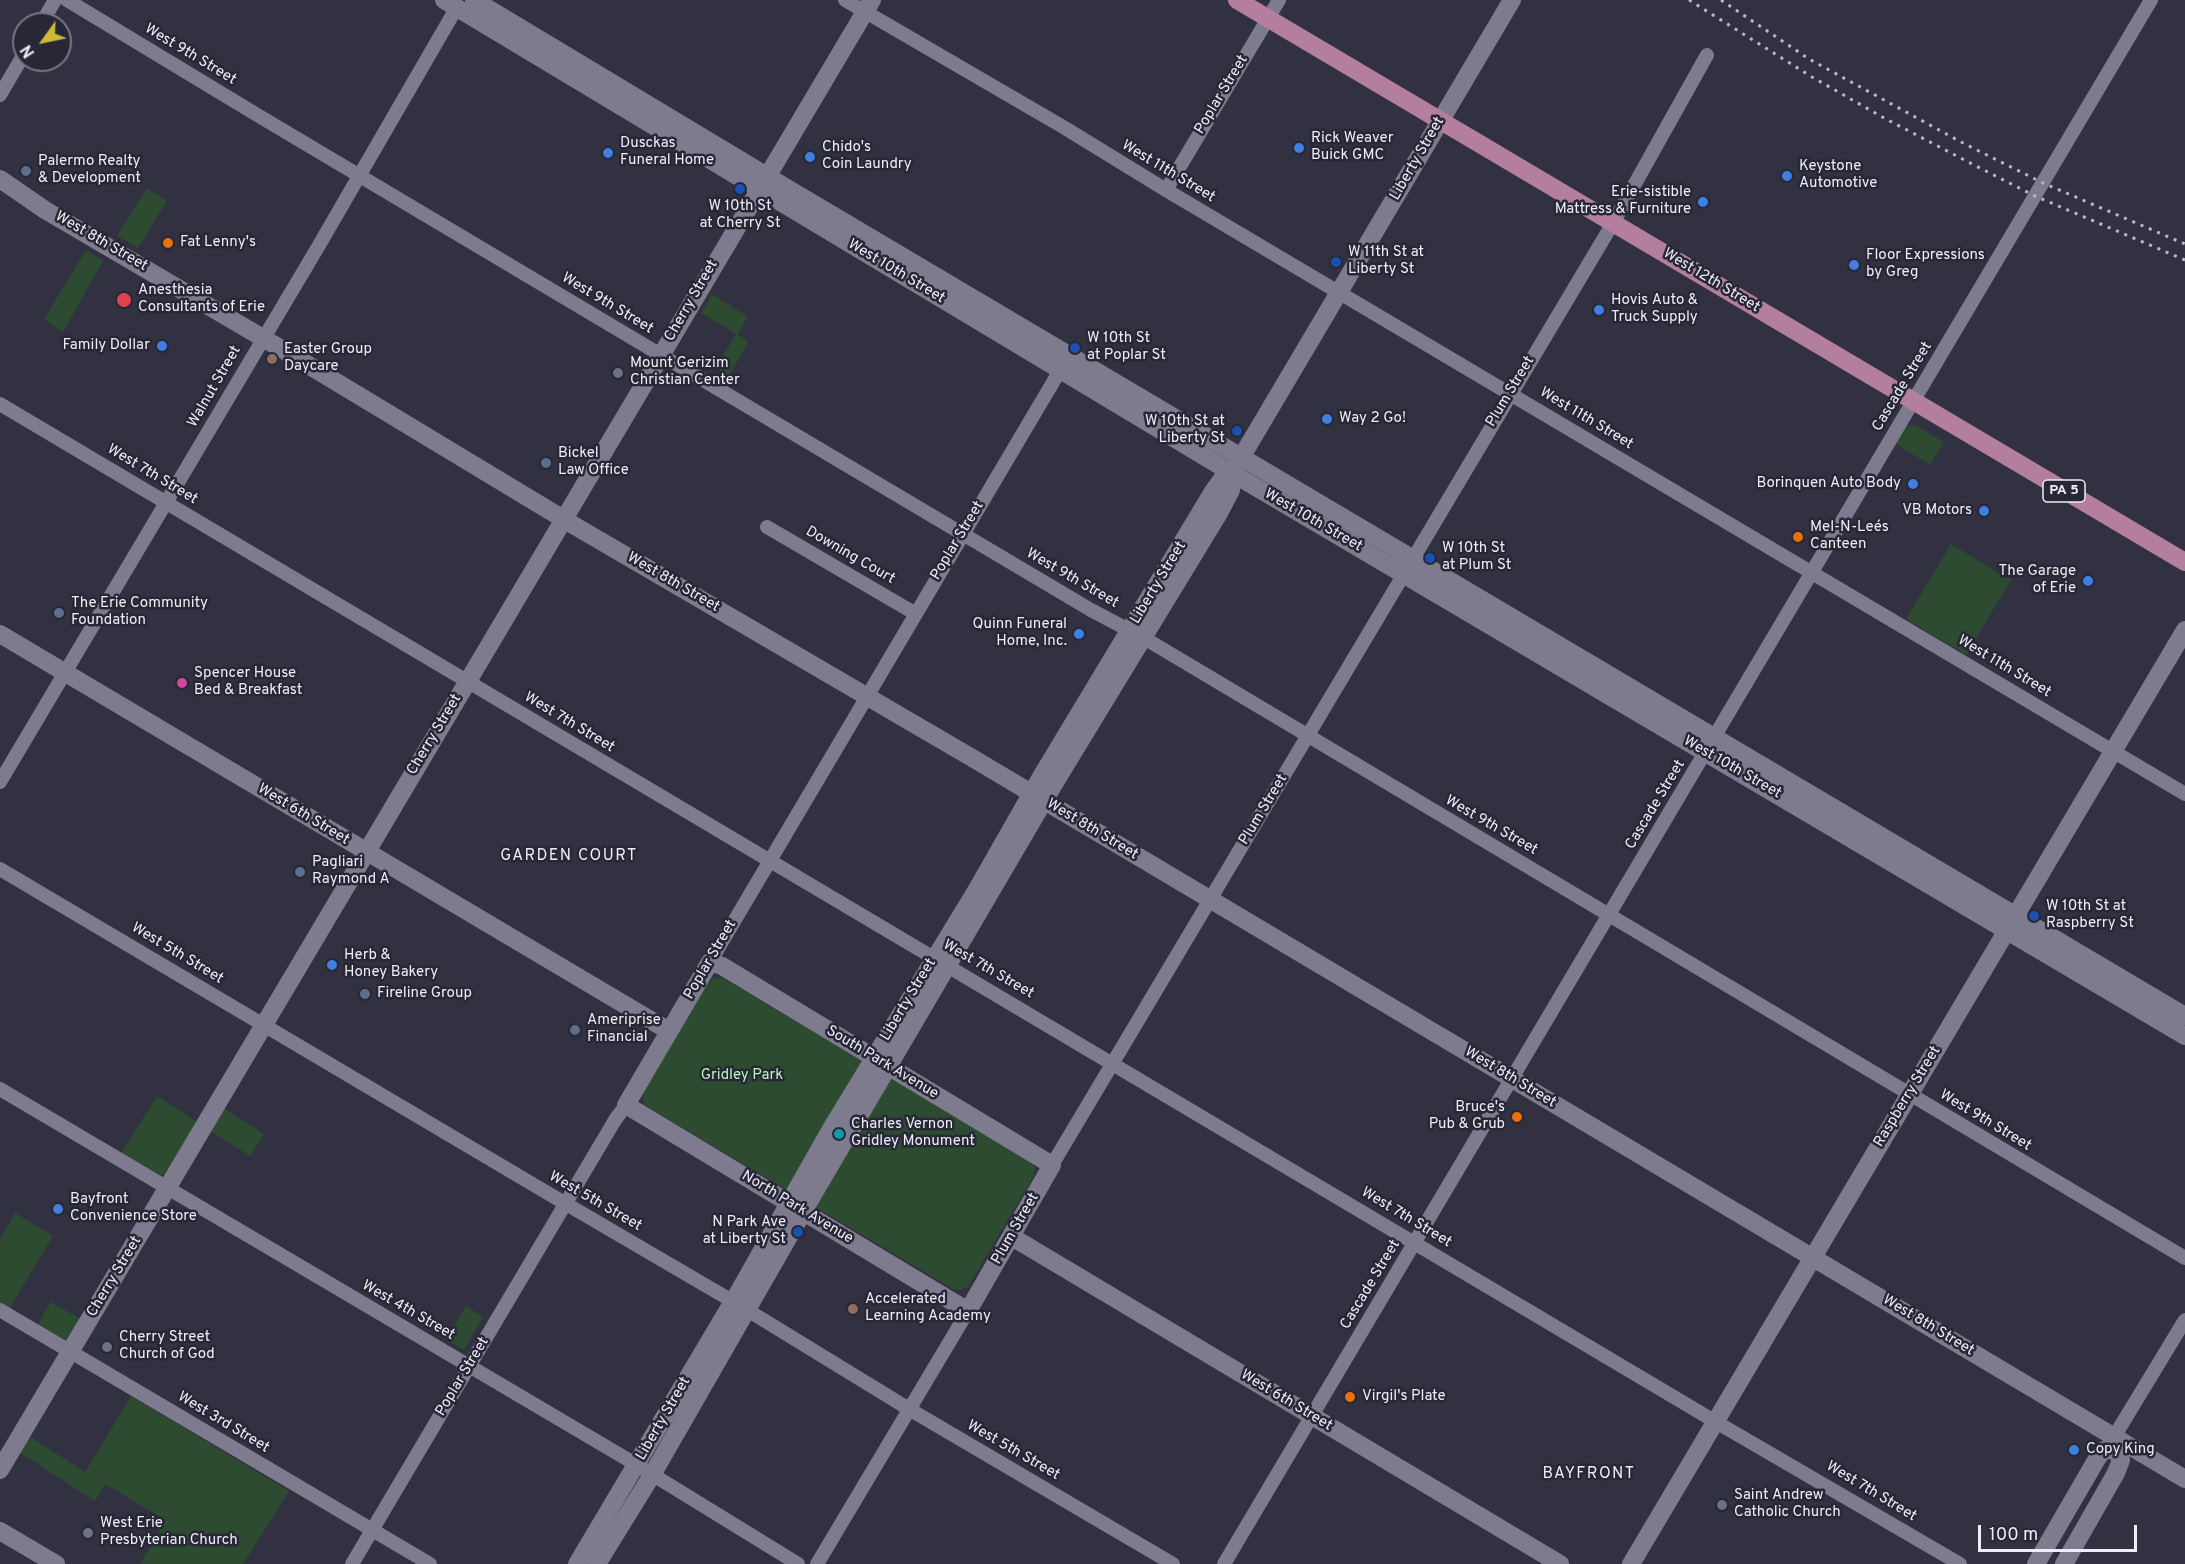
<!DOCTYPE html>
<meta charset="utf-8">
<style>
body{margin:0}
#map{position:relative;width:2185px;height:1564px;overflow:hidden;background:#323141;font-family:Overpass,sans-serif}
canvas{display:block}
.north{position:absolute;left:12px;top:12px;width:60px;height:60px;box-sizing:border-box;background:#282736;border:2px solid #777683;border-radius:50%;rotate:237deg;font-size:16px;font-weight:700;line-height:24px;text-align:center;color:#edecf7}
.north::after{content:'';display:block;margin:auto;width:21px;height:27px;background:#ceb938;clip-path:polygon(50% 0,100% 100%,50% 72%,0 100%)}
.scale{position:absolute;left:1978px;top:1525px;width:159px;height:27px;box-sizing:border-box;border:3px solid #edecf7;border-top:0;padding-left:8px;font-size:18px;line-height:21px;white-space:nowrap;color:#edecf7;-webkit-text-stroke:4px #282736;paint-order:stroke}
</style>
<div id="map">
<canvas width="2185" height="1564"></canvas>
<div class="north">N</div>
<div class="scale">100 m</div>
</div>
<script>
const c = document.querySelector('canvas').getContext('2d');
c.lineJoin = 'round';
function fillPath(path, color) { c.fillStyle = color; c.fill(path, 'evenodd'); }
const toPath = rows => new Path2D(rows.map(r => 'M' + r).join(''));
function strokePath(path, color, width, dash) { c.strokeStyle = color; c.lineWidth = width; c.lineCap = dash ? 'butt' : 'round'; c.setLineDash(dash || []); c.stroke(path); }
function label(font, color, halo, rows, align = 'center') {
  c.font = font + ' Overpass,sans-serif'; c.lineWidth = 5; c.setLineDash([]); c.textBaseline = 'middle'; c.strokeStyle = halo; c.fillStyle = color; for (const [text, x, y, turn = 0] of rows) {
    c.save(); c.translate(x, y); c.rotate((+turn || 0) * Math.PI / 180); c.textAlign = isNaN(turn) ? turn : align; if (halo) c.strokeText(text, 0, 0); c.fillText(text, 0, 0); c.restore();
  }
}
fillPath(toPath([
 [147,188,167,201,138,248,117,236],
 [86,250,103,261,63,332,44,319],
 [712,294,747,316,738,335,748,342,729,376,716,368,736,334,701,313],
 [1911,425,1917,426,1944,442,1930,465,1896,444,1905,428],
 [1951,544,2006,578,2012,578,1966,655,1906,619],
 [721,977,1032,1161,1035,1168,1034,1176,968,1287,960,1290,953,1289,644,1105,643,1093,707,984,714,978],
 [157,1096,197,1122,165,1174,161,1175,121,1153],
 [223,1108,264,1134,250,1156,209,1130],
 [15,1213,53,1236,9,1309,0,1304,0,1239],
 [51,1302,82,1320,66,1342,37,1325],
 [466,1306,483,1317,464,1350,446,1339],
 [131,1396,289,1491,243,1564,140,1564,166,1520,105,1484,95,1501,19,1452,29,1436,85,1472]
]), '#2d4b30');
strokePath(toPath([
 [67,0,259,116,671,361,1091,610,1144,638,2185,1258],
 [845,0,1065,128,1166,190,2185,794],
 [41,24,55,0],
 [0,95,24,54],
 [1166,190,1279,0],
 [0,404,1716,1422,1960,1564],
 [767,527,916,614],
 [0,782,318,247,457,7],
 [0,869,556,1198,739,1305,909,1409,1173,1564],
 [710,962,1065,362],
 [0,1089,637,1465,798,1564],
 [1052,1165,1613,223,1707,55],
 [0,1310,430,1564],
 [2114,1437,2185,1320],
 [352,1564,615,1120,626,1105],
 [817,1564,968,1311],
 [1224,1564,2151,0]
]), '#7d7b8d', 14);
strokePath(toPath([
 [444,0,1232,473,2185,1036],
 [474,0,785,187,2185,1016],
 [0,179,45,210,285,351,575,526,974,759,2185,1479],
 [0,634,669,1031],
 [710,962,722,966,1052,1165,968,1311,626,1105,710,962],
 [1012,1237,1560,1564],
 [0,1470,872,0],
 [0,1531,56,1564],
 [577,1564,738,1293,831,1129,976,891,1041,777,1214,490,1222,479,1232,473,1512,0],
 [597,1564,652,1475,811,1198,1051,789,1219,513,1231,490,1232,473],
 [1631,1564,2185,630],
 [2036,1564,2098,1457,2104,1450,2116,1450,2121,1460,2116,1473,2064,1564]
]), '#7d7b8d', 18);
strokePath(toPath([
 [1237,0,2185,562]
]), '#b47e9e', 18);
strokePath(toPath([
 [1689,0,1812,77,1884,118,1976,166,2035,196,2185,260],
 [1721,0,1809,59,1961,142,2043,183,2185,244]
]), '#b9b8c4', 3, [3, 6]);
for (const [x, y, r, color] of [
 [1299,148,6,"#3f7fe0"],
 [608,153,6,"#3f7fe0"],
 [810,157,6,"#3f7fe0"],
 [26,171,6,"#5c6f8a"],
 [1787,176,6,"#3f7fe0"],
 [740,189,6,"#1a4fb4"],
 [1703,202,6,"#3f7fe0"],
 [168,243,6,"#e8710a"],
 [1336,262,6,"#1a4fb4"],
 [1854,265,6,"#3f7fe0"],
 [124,300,8,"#e0444e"],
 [1599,310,6,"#3f7fe0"],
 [162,346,6,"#3f7fe0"],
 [1075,348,6,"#1a4fb4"],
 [272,359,6,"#8d6e63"],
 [618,373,6,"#6b7280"],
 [1327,419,6,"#3f7fe0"],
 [1237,431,6,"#1a4fb4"],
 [546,463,6,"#5c6f8a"],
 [1913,484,6,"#3f7fe0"],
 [1984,511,6,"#3f7fe0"],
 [1798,537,6,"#e8710a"],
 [1430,558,6,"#1a4fb4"],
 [2088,581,6,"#3f7fe0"],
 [59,613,6,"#5c6f8a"],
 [1079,634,6,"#3f7fe0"],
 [182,683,6,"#d1479c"],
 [300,872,6,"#5c6f8a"],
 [2034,916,6,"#1a4fb4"],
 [332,965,6,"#3f7fe0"],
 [365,994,6,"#5c6f8a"],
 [575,1030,6,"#5c6f8a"],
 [1517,1117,6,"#e8710a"],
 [839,1134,6,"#0f9aa8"],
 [58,1209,6,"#3f7fe0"],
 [798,1232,6,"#1a4fb4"],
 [853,1309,6,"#8d6e63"],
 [107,1347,6,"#6b7280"],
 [1350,1397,6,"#e8710a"],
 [2074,1450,6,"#3f7fe0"],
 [1722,1505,6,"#6b7280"],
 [88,1533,6,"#6b7280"]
]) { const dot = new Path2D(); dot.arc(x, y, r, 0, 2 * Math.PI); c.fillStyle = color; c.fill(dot); strokePath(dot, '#282736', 2); }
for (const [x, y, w] of [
 [2064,491,42]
]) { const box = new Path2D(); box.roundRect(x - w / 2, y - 11, w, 22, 4.5); c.fillStyle = '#282736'; c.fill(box); strokePath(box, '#edecf7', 1.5); }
label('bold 14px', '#edecf7', null, [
 ["PA 5",2064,491]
]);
label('15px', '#edecf7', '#282736', [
 ["West 9th Street",190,55,31],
 ["Poplar Street",1222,95,-59],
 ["Liberty Street",1418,159,-60],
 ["West 11th Street",1168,172,31],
 ["West 8th Street",101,242,30],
 ["West 10th Street",896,272,31],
 ["West 12th Street",1711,281,31],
 ["Cherry Street",692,301,-60],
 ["West 9th Street",607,304,31],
 ["Walnut Street",215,387,-60],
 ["Cascade Street",1903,387,-59],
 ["Plum Street",1511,392,-59],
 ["West 11th Street",1586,419,31],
 ["West 7th Street",152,475,31],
 ["West 10th Street",1313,521,30],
 ["Poplar Street",958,541,-59],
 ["Downing Court",850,556,30],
 ["West 9th Street",1072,579,30],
 ["West 8th Street",673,583,30],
 ["Liberty Street",1159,583,-59],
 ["West 11th Street",2004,667,31],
 ["West 7th Street",569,723,31],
 ["Cherry Street",435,735,-59],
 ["West 10th Street",1732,768,30],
 ["Cascade Street",1656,805,-59],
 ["Plum Street",1264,810,-59],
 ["West 6th Street",303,815,31],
 ["West 9th Street",1491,826,30],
 ["West 8th Street",1092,830,31],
 ["West 5th Street",177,954,31],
 ["Poplar Street",711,960,-60],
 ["West 7th Street",988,970,30],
 ["Liberty Street",909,1000,-59],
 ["South Park Avenue",882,1063,31],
 ["West 8th Street",1510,1078,31],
 ["Raspberry Street",1908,1097,-59],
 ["West 9th Street",1985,1121,31],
 ["West 5th Street",595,1202,30],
 ["North Park Avenue",797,1208,31],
 ["West 7th Street",1406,1218,31],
 ["Plum Street",1016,1229,-60],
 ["Cherry Street",115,1277,-59],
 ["Cascade Street",1371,1285,-59],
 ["West 4th Street",408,1311,30],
 ["West 8th Street",1928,1326,31],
 ["Poplar Street",463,1377,-59],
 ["West 6th Street",1286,1401,31],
 ["Liberty Street",664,1419,-60],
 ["West 3rd Street",223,1423,31],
 ["West 5th Street",1013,1451,30],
 ["West 7th Street",1871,1492,31]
]);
label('15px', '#edecf7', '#282736', [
 ["Rick Weaver",1311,139],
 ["Buick GMC",1311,156],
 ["Dusckas",620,144],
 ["Funeral Home",620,161],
 ["Chido's",822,148],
 ["Coin Laundry",822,165],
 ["Palermo Realty",38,162],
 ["& Development",38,179],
 ["Keystone",1799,167],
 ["Automotive",1799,184],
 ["Erie-sistible",1691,193,"right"],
 ["Mattress & Furniture",1691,210,"right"],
 ["W 10th St",740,207,"center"],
 ["at Cherry St",740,224,"center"],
 ["Fat Lenny's",180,243],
 ["W 11th St at",1348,253],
 ["Liberty St",1348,270],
 ["Floor Expressions",1866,256],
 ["by Greg",1866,273],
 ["Anesthesia",138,291],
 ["Consultants of Erie",138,308],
 ["Hovis Auto &",1611,301],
 ["Truck Supply",1611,318],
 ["W 10th St",1087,339],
 ["at Poplar St",1087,356],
 ["Family Dollar",150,346,"right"],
 ["Easter Group",284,350],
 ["Daycare",284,367],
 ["Mount Gerizim",630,364],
 ["Christian Center",630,381],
 ["Way 2 Go!",1339,419],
 ["W 10th St at",1225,422,"right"],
 ["Liberty St",1225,439,"right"],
 ["Bickel",558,454],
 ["Law Office",558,471],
 ["Borinquen Auto Body",1901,484,"right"],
 ["VB Motors",1972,511,"right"],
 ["Mel-N-Lee´s",1810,528],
 ["Canteen",1810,545],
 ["W 10th St",1442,549],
 ["at Plum St",1442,566],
 ["The Garage",2076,572,"right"],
 ["of Erie",2076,589,"right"],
 ["The Erie Community",71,604],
 ["Foundation",71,621],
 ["Quinn Funeral",1067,625,"right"],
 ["Home, Inc.",1067,642,"right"],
 ["Spencer House",194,674],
 ["Bed & Breakfast",194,691],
 ["Pagliari",312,863],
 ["Raymond A",312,880],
 ["W 10th St at",2046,907],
 ["Raspberry St",2046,924],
 ["Herb &",344,956],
 ["Honey Bakery",344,973],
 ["Fireline Group",377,994],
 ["Ameriprise",587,1021],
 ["Financial",587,1038],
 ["Bruce's",1505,1108,"right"],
 ["Pub & Grub",1505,1125,"right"],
 ["Charles Vernon",851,1125],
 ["Gridley Monument",851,1142],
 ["Bayfront",70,1200],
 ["Convenience Store",70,1217],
 ["N Park Ave",786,1223,"right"],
 ["at Liberty St",786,1240,"right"],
 ["Accelerated",865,1300],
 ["Learning Academy",865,1317],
 ["Cherry Street",119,1338],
 ["Church of God",119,1355],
 ["Virgil's Plate",1362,1397],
 ["Copy King",2086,1450],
 ["Saint Andrew",1734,1496],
 ["Catholic Church",1734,1513],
 ["West Erie",100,1524],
 ["Presbyterian Church",100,1541]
], 'left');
label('15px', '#b6f7ba', '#282736', [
 ["Gridley Park",742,1076]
]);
c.letterSpacing = '1.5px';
label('16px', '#edecf7', '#282736', [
 ["GARDEN COURT",569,857],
 ["BAYFRONT",1589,1475]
]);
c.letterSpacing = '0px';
</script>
